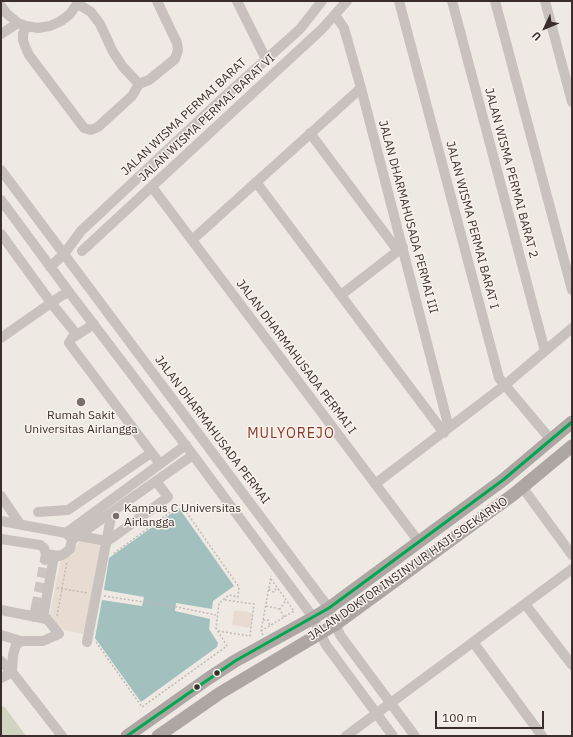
<!DOCTYPE html>
<style>
body{margin:0}
#map{position:relative;width:573px;height:737px;overflow:hidden;background:#efe9e4;font-family:"IBM Plex Sans",sans-serif}
canvas{display:block}
.frame{position:absolute;inset:0;border:2px solid #392e2b;pointer-events:none}
.north{position:absolute;left:525px;top:8px;width:40px;height:40px;-webkit-text-stroke:3px #faf3ed;paint-order:stroke;rotate:226deg;font-size:11px;font-weight:700;line-height:16px;text-align:center;color:#392e2b}
.north::after{content:'';display:block;margin:auto;width:14px;height:18px;background:#392e2b;clip-path:polygon(50% 0,100% 100%,50% 72%,0 100%)}
.scale{position:absolute;left:435px;top:711px;width:109px;height:18px;box-sizing:border-box;border:2px solid #392e2b;border-top:0;padding-left:5px;font-size:12px;line-height:14px;white-space:nowrap;color:#392e2b;-webkit-text-stroke:3px #faf3ed;paint-order:stroke}
</style>
<div id="map">
<canvas width="573" height="737"></canvas>
<div class="frame"></div>
<div class="north">U</div>
<div class="scale">100 m</div>
</div>
<script>
const c = document.querySelector('canvas').getContext('2d');
c.lineJoin = 'round';
function fillPath(path, color) { c.fillStyle = color; c.fill(path, 'evenodd'); }
const toPath = rows => new Path2D(rows.map(r => 'M' + r).join(''));
function strokePath(path, color, width, dash) { c.strokeStyle = color; c.lineWidth = width; c.lineCap = dash ? 'butt' : 'round'; c.setLineDash(dash || []); c.stroke(path); }
function label(font, color, halo, rows, align = 'center') {
  c.font = font + ' "IBM Plex Sans",sans-serif'; c.lineWidth = 3; c.setLineDash([]); c.textBaseline = 'middle'; c.strokeStyle = halo; c.fillStyle = color; for (const [text, x, y, turn = 0] of rows) {
    c.save(); c.translate(x, y); c.rotate((+turn || 0) * Math.PI / 180); c.textAlign = isNaN(turn) ? turn : align; if (halo) c.strokeText(text, 0, 0); c.fillText(text, 0, 0); c.restore();
  }
}
fillPath(toPath([
 [4,706,26,736,1,736,1,708]
]), '#d1d4bf');
fillPath(toPath([
 [81,540,98,543,101,548,85,633,83,634,60,629,49,618,61,558,73,550],
 [234,610,253,613,251,628,232,625]
]), '#e8dcd2');
fillPath(toPath([
 [179,508,234,586,213,601,212,609,176,603,175,611,210,619,209,629,218,643,217,647,141,702,95,638,102,600,142,606,144,597,104,590,109,558]
]), '#a1c0be');
strokePath(toPath([
 [36,607,45,560]
]), '#cbc4bf', 10, [10, 5]);
strokePath(toPath([
 [57,588,88,593],
 [269,589,271,591,274,592,277,587],
 [104,596,177,607,216,615],
 [266,606,280,609],
 [57,616,67,561],
 [284,617,280,609,286,600],
 [263,620,268,620,270,626],
 [218,631,250,636,254,604,225,600],
 [261,631,294,611,271,579],
 [263,635,261,631,271,576],
 [96,642,142,707,227,646,216,628,219,603,229,595,238,597,239,587,182,506,180,505,113,554]
]), '#c1bab5', 1.5, [2, 2]);
strokePath(toPath([
 [237,1,266,59],
 [399,1,499,378,551,440],
 [452,1,545,351],
 [495,1,572,290],
 [545,1,572,102],
 [78,4,91,12,100,24,113,52,123,67,139,84],
 [1,6,6,13,18,23,26,26,38,28,50,26,61,21,70,14,79,1],
 [335,15,344,28,361,88,449,428],
 [26,26,23,34,23,40,25,46,29,55,84,128,91,130,98,127,132,96,139,84],
 [1,34,18,23],
 [139,84,149,80,175,59,178,50,177,43,157,1],
 [310,133,398,251],
 [1,170,322,599,329,608,340,635,415,736],
 [256,182,444,433],
 [152,187,419,542],
 [1,200,69,292,193,455,307,609,313,618,326,645,393,736],
 [1,234,52,304,77,335],
 [192,240,361,88],
 [82,251,322,29,347,1],
 [50,267,64,254,81,231,223,98,300,29,322,1],
 [341,295,403,247],
 [94,324,72,338,69,343,160,464],
 [1,338,61,296,69,292],
 [375,484,505,385,572,328],
 [523,488,572,555],
 [1,496,20,524],
 [38,512,68,510,151,453],
 [1,521,66,533,70,537],
 [66,533,186,445],
 [79,536,107,541,112,538,168,497,156,481],
 [1,539,40,545,44,548,46,554,45,560],
 [46,554,59,556,64,554,70,549,72,540,193,455],
 [525,604,572,665],
 [1,610,47,619,59,634,43,641,21,641,1,635],
 [34,617,36,607],
 [43,618,54,556],
 [87,642,112,512],
 [473,642,542,736],
 [1,661,12,672,62,736],
 [12,672,13,655,16,645,21,641],
 [1,678,12,672],
 [346,736,572,569]
]), '#c8c1bd', 10);
strokePath(toPath([
 [127,736,209,678,235,661,313,618,329,608,503,480,572,422],
 [158,736,220,693,336,624,514,494,572,446]
]), '#ada6a2', 13);
strokePath(toPath([
 [127,736,235,661,329,608,503,480,572,422]
]), '#00a651', 3);
for (const [x, y, r, color] of [
 [81,402,5,"#796f6c"],
 [116,516,4,"#796f6c"],
 [217,673,3.5,"#392e2b"],
 [197,687,3.5,"#392e2b"]
]) { const dot = new Path2D(); dot.arc(x, y, r, 0, 2 * Math.PI); c.fillStyle = color; c.fill(dot); strokePath(dot, '#faf3ed', 1.5); }
label('12px', '#392e2b', '#faf3ed', [
 ["JALAN WISMA PERMAI BARAT",184,117,-43],
 ["JALAN WISMA PERMAI BARAT VI",207,118,-43],
 ["JALAN WISMA PERMAI BARAT 2",511,173,75],
 ["JALAN DHARMAHUSADA PERMAI III",408,217,75],
 ["JALAN WISMA PERMAI BARAT I",472,225,75],
 ["JALAN DHARMAHUSADA PERMAI I",296,357,53],
 ["JALAN DHARMAHUSADA PERMAI",212,430,53],
 ["JALAN DOKTOR INSINYUR HAJI SOEKARNO",408,569,-35]
]);
label('12px', '#392e2b', '#faf3ed', [
 ["Rumah Sakit",81,416],
 ["Universitas Airlangga",81,430],
 ["Kampus C Universitas",124,509,"left"],
 ["Airlangga",124,523,"left"]
]);
c.letterSpacing = '1px';
label('14px', '#863626', '#faf3ed', [
 ["MULYOREJO",291,434]
]);
c.letterSpacing = '0px';
</script>
